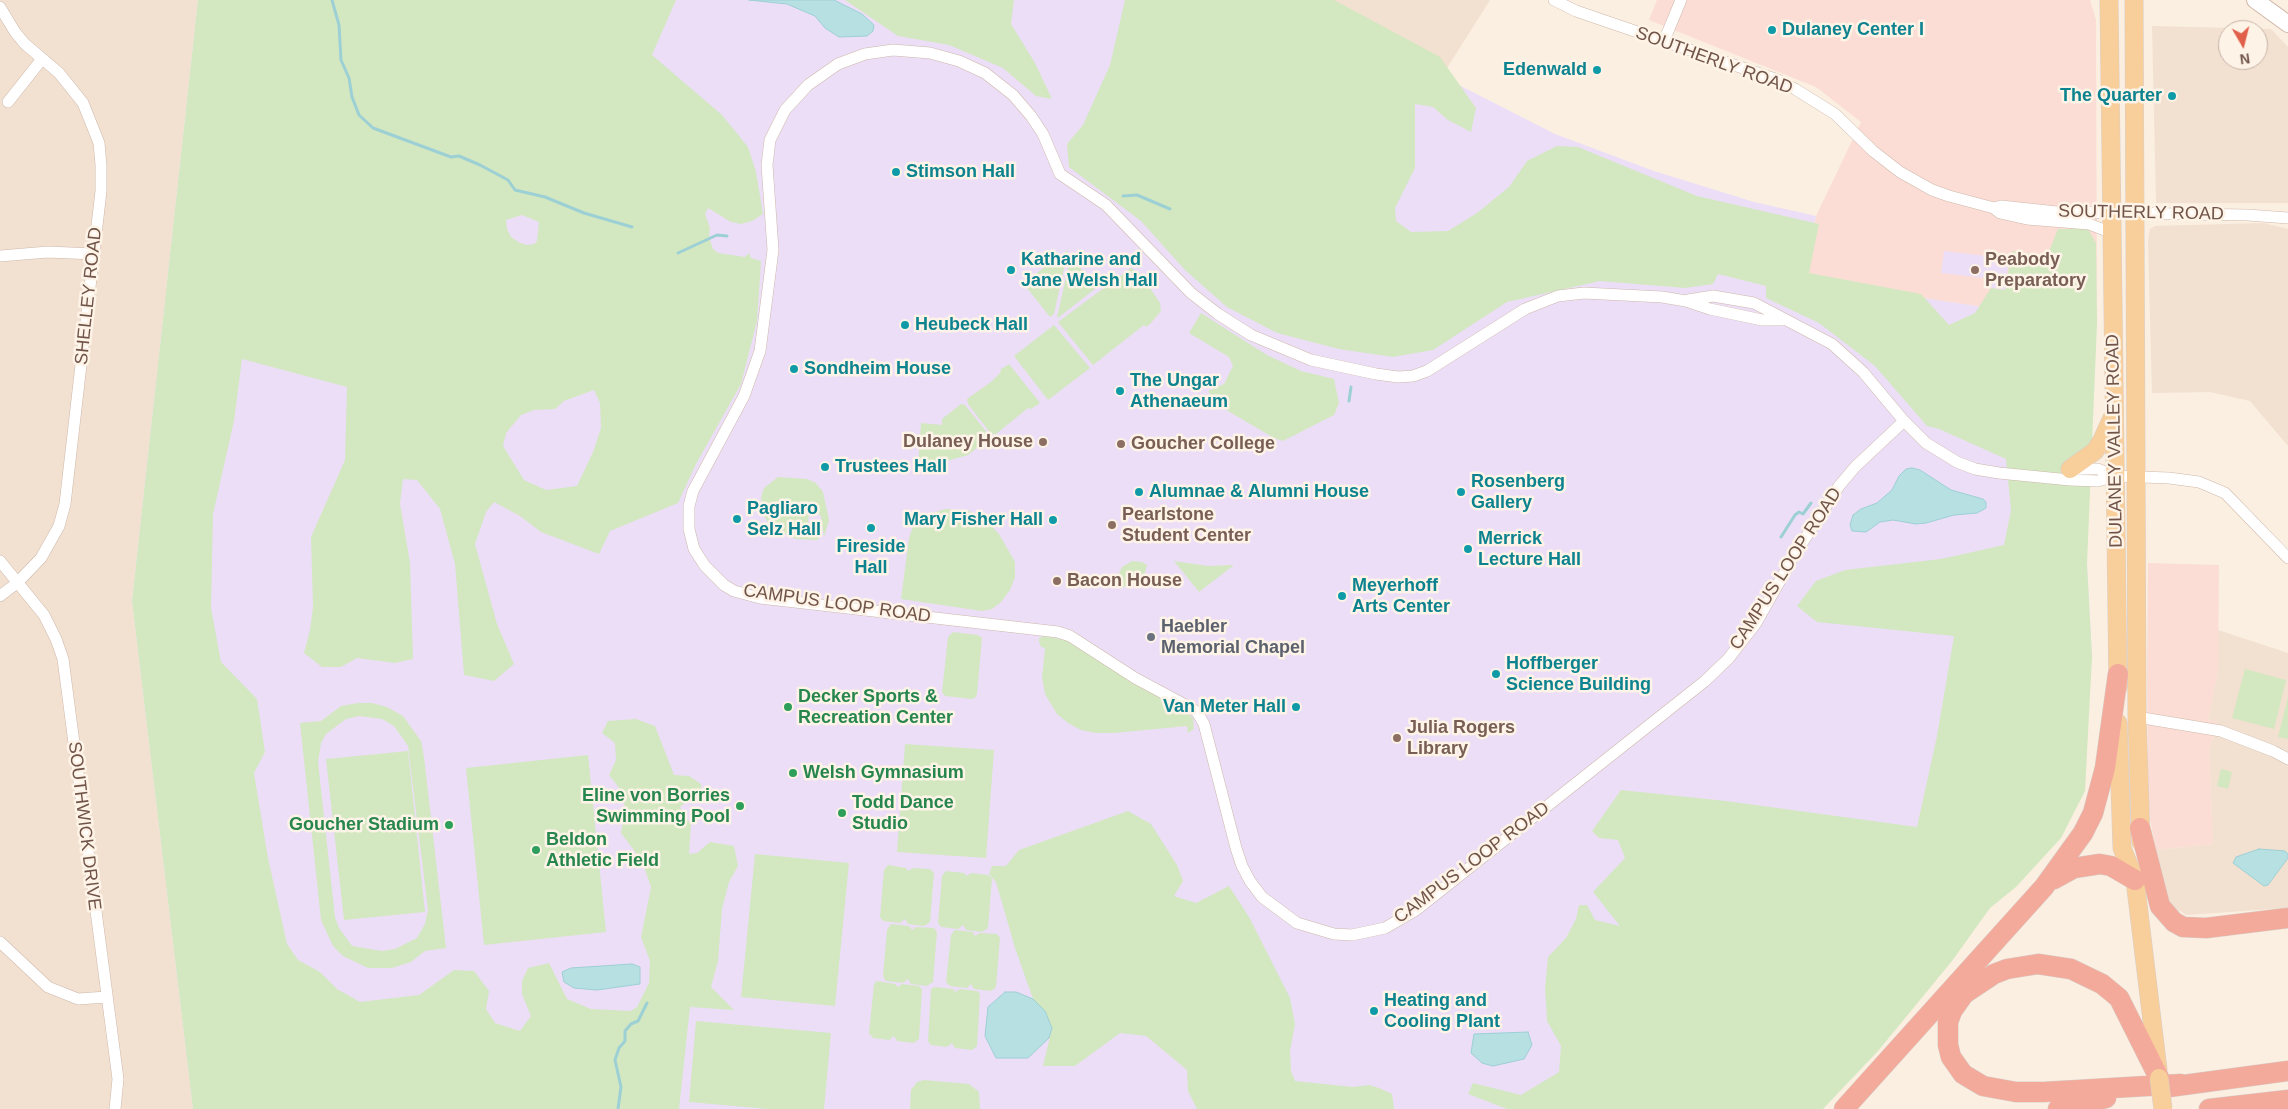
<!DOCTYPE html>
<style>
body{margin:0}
#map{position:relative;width:2288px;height:1109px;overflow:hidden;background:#fbefe1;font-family:Arial,sans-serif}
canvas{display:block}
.north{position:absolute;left:2218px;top:20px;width:50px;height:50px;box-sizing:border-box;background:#fef3e7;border:1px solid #c6b3a8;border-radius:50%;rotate:172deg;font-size:14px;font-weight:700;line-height:20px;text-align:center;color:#715449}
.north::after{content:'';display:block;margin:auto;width:18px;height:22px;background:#e1604a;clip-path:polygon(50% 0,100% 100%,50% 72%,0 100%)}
</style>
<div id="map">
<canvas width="2288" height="1109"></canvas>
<div class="north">N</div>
</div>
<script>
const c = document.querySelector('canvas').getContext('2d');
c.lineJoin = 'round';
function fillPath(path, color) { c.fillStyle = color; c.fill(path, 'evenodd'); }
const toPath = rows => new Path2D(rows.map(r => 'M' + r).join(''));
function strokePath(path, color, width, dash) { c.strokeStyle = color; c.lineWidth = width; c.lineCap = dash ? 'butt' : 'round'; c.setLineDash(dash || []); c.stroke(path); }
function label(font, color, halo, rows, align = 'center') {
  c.font = font + ' Arial,sans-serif'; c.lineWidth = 5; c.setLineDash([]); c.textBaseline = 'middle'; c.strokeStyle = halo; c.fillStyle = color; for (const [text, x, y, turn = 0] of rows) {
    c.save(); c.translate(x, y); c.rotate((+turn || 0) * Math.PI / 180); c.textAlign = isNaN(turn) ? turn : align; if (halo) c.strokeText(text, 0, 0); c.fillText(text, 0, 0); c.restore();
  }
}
fillPath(toPath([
 [0,0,198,0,132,601,193,1109,0,1109],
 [1310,0,1490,0,1442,76],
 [2152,26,2271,29,2288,47,2288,203,2156,203],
 [2228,30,2258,30,2258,60,2228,60],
 [2263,223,2288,229,2288,446,2250,401,2210,392,2152,393,2148,240,2150,229,2155,226],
 [2218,630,2288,653,2288,908,2186,915,2174,907,2165,894,2156,850,2213,844,2209,752,2217,722,2208,720,2218,671]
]), '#f2e0d0');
fillPath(toPath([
 [1657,0,2090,0,2096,20,2097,324,1802,280,1816,216,1861,122,1816,87,1649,20],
 [2148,563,2219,565,2218,671,2208,720,2217,722,2209,752,2213,844,2156,850,2148,809,2147,680]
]), '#fbddd5');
fillPath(toPath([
 [198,0,1310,0,1455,83,1555,134,1654,171,1754,202,1816,216,1803,280,2017,312,2087,564,2092,656,1807,1109,193,1109,132,601],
 [1944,251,1996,257,1995,265,2008,266,2005,290,1991,288,1992,279,1941,273]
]), '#ecdef7');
fillPath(toPath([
 [198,0,676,0,652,55,722,115,748,147,756,172,763,214,752,221,741,224,731,222,708,208,705,214,710,228,709,237,713,249,718,253,745,257,749,253,751,258,761,261,757,321,741,384,696,464,678,503,610,531,599,554,541,532,520,516,494,502,486,512,475,544,497,624,514,664,494,681,464,675,455,564,440,509,417,480,403,479,400,504,410,563,413,659,395,663,357,658,341,667,322,667,304,653,310,630,313,607,311,537,345,460,347,387,242,359,234,421,213,514,211,608,221,662,257,699,265,752,254,773,268,858,287,944,298,960,320,972,337,989,360,1002,419,995,454,970,474,971,489,991,486,1009,495,1023,520,1031,531,1016,522,994,522,981,528,968,549,963,567,999,591,1009,631,1011,637,1007,649,983,650,961,641,937,651,887,642,861,621,833,625,807,620,789,609,775,616,760,615,743,602,733,608,721,636,719,655,726,674,775,689,776,701,784,702,798,686,802,680,807,691,825,689,854,697,853,710,842,734,846,738,866,729,882,722,909,718,961,711,987,734,1010,690,1007,679,1109,193,1109,132,601],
 [522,215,539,222,537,241,534,244,527,245,520,243,511,237,507,229,506,220],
 [594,390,600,403,601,428,593,452,577,486,546,490,524,480,503,446,506,433,521,415,534,410,555,409,564,401],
 [845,0,1014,0,1011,24,1035,63,1052,99,1036,96,1003,68,949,45,898,36],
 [1125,0,1334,0,1440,57,1476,108,1471,132,1448,120,1433,107,1415,104,1415,168,1395,208,1396,221,1411,232,1448,231,1477,213,1509,187,1527,161,1557,146,1578,147,1697,196,1819,224,1809,273,1921,294,1949,325,1975,313,1991,288,2005,290,2012,251,2040,255,2049,251,2058,229,2088,229,2096,243,2097,324,2087,564,2092,657,2085,791,2061,838,2016,887,1990,908,1952,961,1878,1051,1823,1109,1507,1109,1468,1094,1473,1083,1521,1095,1559,1072,1561,1046,1547,1021,1545,988,1548,957,1566,938,1576,919,1579,905,1587,905,1595,920,1620,926,1593,892,1625,858,1618,840,1599,838,1592,831,1621,790,1726,801,1917,827,1937,736,1954,636,1817,622,1797,606,1816,581,1845,570,1941,559,2004,545,2011,510,2006,459,1939,429,1927,426,1875,366,1819,323,1766,298,1766,286,1718,274,1713,284,1685,288,1600,281,1507,302,1433,350,1393,357,1339,349,1277,333,1227,307,1185,270,1141,221,1069,167,1067,144,1083,125,1110,65],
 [1068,250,1054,314,1050,317,1023,283],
 [1071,256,1096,288,1058,318,1057,317],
 [1131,268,1140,273,1160,303,1161,311,1150,324,1146,327,1144,325,1093,365,1058,322],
 [1201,313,1267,355,1301,371,1334,379,1339,403,1334,415,1283,441,1274,438,1216,404,1208,391,1224,384,1233,366,1229,357,1189,333],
 [1054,325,1090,368,1048,400,1014,356],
 [1009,364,1040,403,1031,409,1028,408,996,434,991,434,968,404,967,399,991,382,1001,372,1000,370],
 [961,404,965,405,989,435,988,439,968,455,918,469,921,423,942,425,942,419],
 [778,477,807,479,816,483,823,492,829,520,824,537,821,516,814,510,809,514,808,522,809,528,812,530,819,526,819,539,816,540,796,539,774,528,767,521,763,514,761,497,764,488],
 [945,509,967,510,983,517,999,534,1015,562,1015,577,1010,590,1001,602,992,609,982,611,901,599,909,538,913,526,927,515],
 [1132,561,1142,562,1147,565,1144,577,1137,584,1128,583,1123,588,1118,587,1116,580,1122,567],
 [1174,561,1208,566,1234,565,1199,592],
 [953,632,978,635,982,638,977,694,975,698,971,699,945,696,942,692,948,637],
 [1045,636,1065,640,1184,711,1193,718,1194,729,1188,733,1187,726,1114,733,1096,733,1081,730,1068,723,1057,714,1045,694,1042,677,1045,648,1041,647,1039,641,1039,638],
 [2245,669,2286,680,2274,729,2232,718],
 [2288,697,2288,739,2278,737],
 [358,703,372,703,387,707,403,716,421,741,424,757,446,948,425,951,411,962,392,968,368,968,343,956,333,946,321,920,300,723,321,721,341,706],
 [359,716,382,719,394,726,408,746,428,910,425,924,417,938,395,949,382,951,352,946,339,928,335,917,318,762,321,743,326,734,346,719],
 [905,744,994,750,986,858,897,852],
 [408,751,425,912,344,920,326,759],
 [588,755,606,932,484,945,466,768],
 [2221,769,2232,772,2228,789,2217,786],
 [1128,811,1151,824,1177,865,1183,881,1174,896,1196,903,1229,886,1249,917,1290,998,1295,1024,1290,1051,1291,1071,1295,1081,1353,1087,1369,1085,1379,1088,1392,1094,1394,1109,1197,1109,1188,1091,1187,1070,1146,1036,1120,1033,1075,1066,1043,1066,1052,1028,1045,1011,1033,999,1015,948,996,882,989,874,992,866,1006,866,1019,850],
 [755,854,849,863,835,1006,741,997],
 [888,865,906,868,908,871,913,868,930,869,934,873,930,922,924,926,908,924,905,919,900,923,883,921,880,917,884,870],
 [946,871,964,873,967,876,971,873,988,875,992,878,988,928,982,932,966,930,963,925,958,929,941,927,938,923,942,876],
 [891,924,909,926,912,930,916,927,934,928,937,932,933,982,927,986,911,984,908,979,903,983,886,981,883,976,887,930],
 [955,930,973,932,975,936,980,933,997,934,1000,938,996,987,991,991,974,989,971,984,967,988,950,986,946,982,951,935],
 [877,981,895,984,898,987,902,984,919,986,922,989,919,1039,914,1043,897,1041,894,1036,889,1040,873,1038,869,1033,874,984],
 [935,987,953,989,955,992,960,989,977,991,980,994,977,1046,972,1050,955,1048,952,1043,947,1047,931,1045,928,1041,931,989],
 [696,1021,831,1033,824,1109,768,1109,689,1102],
 [924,1080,969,1084,979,1092,980,1109,910,1109,911,1090,917,1082]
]), '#d3e8c1');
const water = toPath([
 [749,0,834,0,862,14,874,25,873,31,867,36,839,37,825,28,815,16,787,4,749,0],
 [1912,468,1920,470,1951,490,1983,499,1986,502,1986,508,1977,513,1954,515,1926,523,1916,524,1893,520,1880,522,1866,532,1852,531,1850,525,1853,515,1861,509,1877,503,1892,490,1899,476,1906,469,1912,468],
 [2259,849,2285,851,2288,854,2288,858,2268,885,2264,886,2233,863,2236,857,2259,849],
 [632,964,640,967,640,984,597,990,574,988,564,982,562,972,571,968,632,964],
 [1005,992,1016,992,1033,999,1045,1011,1052,1028,1049,1038,1028,1058,996,1058,985,1036,988,1007,1005,992],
 [1528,1032,1532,1045,1524,1059,1493,1066,1482,1063,1471,1053,1474,1034,1528,1032]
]);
fillPath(water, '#b7e0e3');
strokePath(water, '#9dd0d5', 1);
strokePath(toPath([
 [332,0,339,25,341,60,349,78,352,97,359,115,373,128,451,157,459,156,480,165,508,180,515,190,545,197,584,213,632,227],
 [1123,196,1137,195,1170,209],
 [678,253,717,235,727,236],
 [1349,401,1351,387],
 [1781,537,1795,515,1799,512,1803,514,1811,503],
 [618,1109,621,1087,615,1060,619,1048,625,1041,625,1031,631,1024,638,1021,647,1003]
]), '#9dd0d5', 3);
const minor = toPath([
 [1554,0,1576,11,1778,80,1795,89,1835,114,1873,151,1900,172,1932,190,1949,196,1994,208,2001,206,2057,212,2248,215,2288,218],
 [0,7,15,32,25,44,59,73,83,103,99,143,101,165,101,191,65,504,59,526,41,558,17,583,0,596],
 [1664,41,1681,0],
 [8,102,42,59],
 [1995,209,2000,213,2027,219,2089,224,2112,233],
 [0,256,48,252,94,254],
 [1688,300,1713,296,1754,303,1832,344,1863,372,1904,421,1926,443,1957,462,1975,469,1999,473,2070,480,2098,481,2115,476,2169,478,2199,482,2225,493,2288,558],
 [1782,320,1762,320,1710,309,1686,301,1662,297,1584,293,1558,296,1525,309,1427,371,1413,376,1398,377,1376,374,1311,360,1251,335,1218,314,1191,293,1106,205,1060,174,1043,134,1031,116,1013,95,985,73,959,61,930,53,893,50,865,54,838,64,808,85,785,110,770,140,767,165,773,250,760,351,744,396,693,491,689,506,689,529,694,549,705,566,724,585,734,591,760,598,1058,632,1070,636,1135,678,1191,708,1197,712,1204,724,1236,848,1242,866,1250,881,1262,897,1297,923,1334,934,1352,935,1385,928,1416,910,1705,681,1728,659,1756,623,1795,554,1839,486,1855,467,1904,421],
 [2071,469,2098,469,2115,476],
 [0,561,44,615,56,639,63,659,118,1079,115,1109],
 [2137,717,2221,731,2273,751,2288,759],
 [0,942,48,987,78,999,107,997]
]);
const secondary = toPath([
 [2255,0,2288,24]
]);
const primary = toPath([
 [2109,0,2118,687],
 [2134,0,2137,717,2141,842],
 [2070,469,2095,451,2102,440,2112,418],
 [2118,723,2122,848,2135,880,2158,1070]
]);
const motorway = toPath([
 [2140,828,2160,906,2174,922,2183,927,2206,928,2288,918],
 [2054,879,2074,868,2100,864,2111,866,2135,880],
 [2159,1078,2119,998,2102,984,2071,969,2038,964,2007,969,1994,974,1964,994,1952,1011,1948,1022,1948,1045,1951,1057,1963,1074,1983,1086,2016,1092,2044,1092,2181,1084],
 [2169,1087,2288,1071],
 [1844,1109,2044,887,2083,833,2093,813,2105,768,2118,674],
 [2058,1109,2106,1098],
 [2209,1109,2288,1100]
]);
strokePath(minor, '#ceb8ab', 12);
strokePath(secondary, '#d0b7a9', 18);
strokePath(primary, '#d7cfcc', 19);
strokePath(motorway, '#d7cfcc', 21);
strokePath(minor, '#fff', 11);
strokePath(secondary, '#fff', 16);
strokePath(primary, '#f8ce9b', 18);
strokePath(motorway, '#f3aa9a', 20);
const primaryBridge = toPath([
 [2159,1078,2163,1109]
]);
strokePath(primaryBridge, '#d7cfcc', 19, []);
strokePath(primaryBridge, '#f8ce9b', 18);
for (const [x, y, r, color] of [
 [1772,30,5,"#0f9aa8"],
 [1597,70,5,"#0f9aa8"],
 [2172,96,5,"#0f9aa8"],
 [896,172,5,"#0f9aa8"],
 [1011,270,5,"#0f9aa8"],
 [1975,270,5,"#8d6e63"],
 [905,325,5,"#0f9aa8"],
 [794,369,5,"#0f9aa8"],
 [1120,391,5,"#0f9aa8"],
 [1043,442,5,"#8d6e63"],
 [1121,444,5,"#8d6e63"],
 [825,467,5,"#0f9aa8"],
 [1139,492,5,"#0f9aa8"],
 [1461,492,5,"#0f9aa8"],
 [737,519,5,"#0f9aa8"],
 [1053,520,5,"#0f9aa8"],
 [1112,525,5,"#8d6e63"],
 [871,528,5,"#0f9aa8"],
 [1468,549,5,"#0f9aa8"],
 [1057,581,5,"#8d6e63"],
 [1342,596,5,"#0f9aa8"],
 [1151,637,5,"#6b7280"],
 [1496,674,5,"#0f9aa8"],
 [788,707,5,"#2e9e5b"],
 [1296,707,5,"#0f9aa8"],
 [1397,738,5,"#8d6e63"],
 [793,773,5,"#2e9e5b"],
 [740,806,5,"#2e9e5b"],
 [842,813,5,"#2e9e5b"],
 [449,825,5,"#2e9e5b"],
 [536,850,5,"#2e9e5b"],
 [1374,1011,5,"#0f9aa8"]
]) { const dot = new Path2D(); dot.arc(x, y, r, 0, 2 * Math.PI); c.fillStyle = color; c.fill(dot); strokePath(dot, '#fef3e7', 2); }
label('bold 18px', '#0d838f', '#fef3e7', [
 ["Dulaney Center I",1782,30],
 ["Edenwald",1587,70,"right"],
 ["The Quarter",2162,96,"right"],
 ["Stimson Hall",906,172],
 ["Katharine and",1021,260],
 ["Jane Welsh Hall",1021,281],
 ["Heubeck Hall",915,325],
 ["Sondheim House",804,369],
 ["The Ungar",1130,381],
 ["Athenaeum",1130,402],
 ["Trustees Hall",835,467],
 ["Rosenberg",1471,482],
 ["Gallery",1471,503],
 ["Alumnae & Alumni House",1149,492],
 ["Pagliaro",747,509],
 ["Selz Hall",747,530],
 ["Mary Fisher Hall",1043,520,"right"],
 ["Merrick",1478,539],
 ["Lecture Hall",1478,560],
 ["Fireside",871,547,"center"],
 ["Hall",871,568,"center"],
 ["Meyerhoff",1352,586],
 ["Arts Center",1352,607],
 ["Hoffberger",1506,664],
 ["Science Building",1506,685],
 ["Van Meter Hall",1286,707,"right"],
 ["Heating and",1384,1001],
 ["Cooling Plant",1384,1022]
], 'left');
label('18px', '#715449', '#fef3e7', [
 ["SOUTHERLY ROAD",1714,61,20],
 ["SOUTHERLY ROAD",2141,213,1],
 ["SHELLEY ROAD",89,296,-84],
 ["DULANEY VALLEY ROAD",2115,441,-91],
 ["CAMPUS LOOP ROAD",1786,569,-57],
 ["CAMPUS LOOP ROAD",837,604,8],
 ["SOUTHWICK DRIVE",84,826,83],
 ["CAMPUS LOOP ROAD",1472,863,-37]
]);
label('bold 18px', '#785e54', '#fef3e7', [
 ["Peabody",1985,260],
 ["Preparatory",1985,281],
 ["Dulaney House",1033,442,"right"],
 ["Goucher College",1131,444],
 ["Pearlstone",1122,515],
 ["Student Center",1122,536],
 ["Bacon House",1067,581],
 ["Julia Rogers",1407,728],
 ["Library",1407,749]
], 'left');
label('bold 18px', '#5b616d', '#fef3e7', [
 ["Haebler",1161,627],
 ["Memorial Chapel",1161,648]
], 'left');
label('bold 18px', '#27864d', '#fef3e7', [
 ["Decker Sports &",798,697],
 ["Recreation Center",798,718],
 ["Welsh Gymnasium",803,773],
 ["Eline von Borries",730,796,"right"],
 ["Swimming Pool",730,817,"right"],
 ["Todd Dance",852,803],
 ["Studio",852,824],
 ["Goucher Stadium",439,825,"right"],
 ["Beldon",546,840],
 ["Athletic Field",546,861]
], 'left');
</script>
